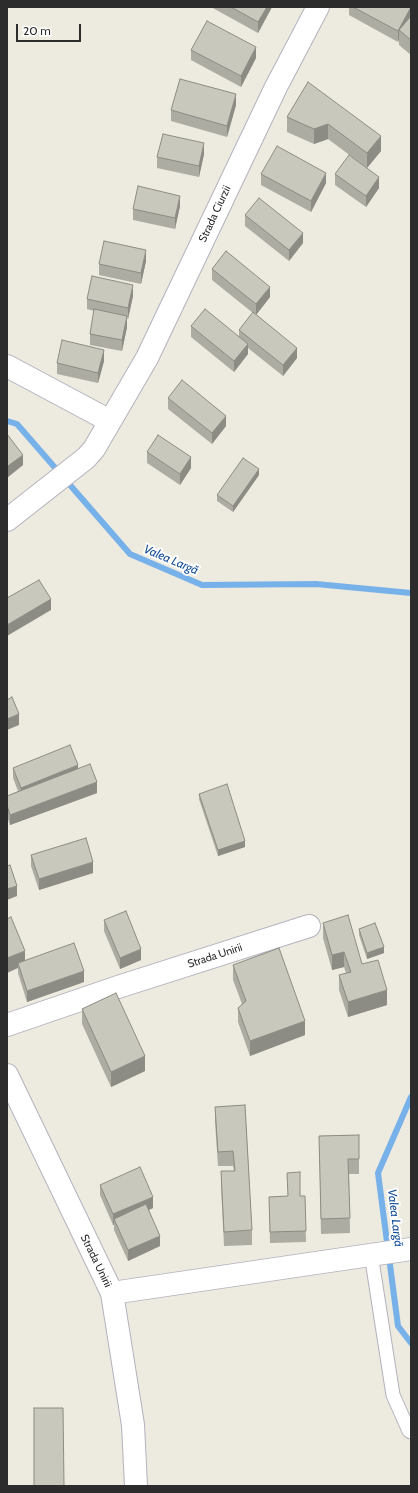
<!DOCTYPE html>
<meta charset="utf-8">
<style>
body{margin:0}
#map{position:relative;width:418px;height:1493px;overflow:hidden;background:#edeadf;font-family:Cabin,sans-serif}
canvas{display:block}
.frame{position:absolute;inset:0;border:8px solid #2c2c2c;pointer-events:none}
.scale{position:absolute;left:16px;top:24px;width:65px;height:18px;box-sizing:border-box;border:2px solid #2c2c2c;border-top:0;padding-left:5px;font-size:12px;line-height:14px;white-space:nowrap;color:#2c2c2c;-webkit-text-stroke:3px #fff;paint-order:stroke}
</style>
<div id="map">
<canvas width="418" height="1493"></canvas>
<div class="frame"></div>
<div class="scale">20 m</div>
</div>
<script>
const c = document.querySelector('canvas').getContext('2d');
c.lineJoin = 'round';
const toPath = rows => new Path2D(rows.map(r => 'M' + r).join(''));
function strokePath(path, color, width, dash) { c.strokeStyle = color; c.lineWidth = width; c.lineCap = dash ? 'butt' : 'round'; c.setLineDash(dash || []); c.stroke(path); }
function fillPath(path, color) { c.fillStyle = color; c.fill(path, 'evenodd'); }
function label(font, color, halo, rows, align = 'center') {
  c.font = font + ' Cabin,sans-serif'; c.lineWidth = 4; c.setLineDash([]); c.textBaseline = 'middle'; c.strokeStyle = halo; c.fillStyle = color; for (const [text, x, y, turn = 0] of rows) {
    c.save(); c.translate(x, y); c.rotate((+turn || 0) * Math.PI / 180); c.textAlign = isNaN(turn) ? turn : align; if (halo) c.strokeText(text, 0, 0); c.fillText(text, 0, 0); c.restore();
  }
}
strokePath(toPath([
 [7,421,17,424,130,554,202,585,316,584,411,593],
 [411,1097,378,1173,398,1326,411,1343]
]), '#77b1ea', 6);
const service = toPath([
 [371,1254,393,1395,409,1431,411,1432]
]);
const minor = toPath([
 [7,366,110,421],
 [7,520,86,458,94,449,147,358,276,87,318,7],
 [7,1025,118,987,309,926],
 [112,1293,411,1249]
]);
const secondary = toPath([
 [7,1075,112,1293,133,1425,136,1486]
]);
strokePath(service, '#b3b2bf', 15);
strokePath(minor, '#b3b2bf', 24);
strokePath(secondary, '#b3b2bf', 24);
strokePath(service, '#fff', 13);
strokePath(minor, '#fff', 22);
strokePath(secondary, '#fff', 22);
fillPath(toPath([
 [211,7,272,7,258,33],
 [349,7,411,7,411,55,399,45,399,39,398,42,349,15],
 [191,50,256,58,241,87,191,60],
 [308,82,381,151,367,168,328,139,314,144,287,132,287,117],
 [236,105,227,137,171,121,171,110],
 [204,154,199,177,157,168,157,157],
 [261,174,326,183,311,212,261,185],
 [335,174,379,188,366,207,335,185],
 [180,206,175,229,133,220,133,209],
 [245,215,303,243,289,261,245,226],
 [146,261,141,284,99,275,99,264],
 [212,269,270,297,256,315,297,358,283,376,248,348,248,354,234,372,191,337,191,326,239,336,239,330,253,313,212,280],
 [133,296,128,319,127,318,127,327,122,351,90,345,90,334,94,311,87,309,87,299],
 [104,361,98,383,57,374,57,363],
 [168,398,226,426,212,444,168,409],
 [7,434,23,465,8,477,7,476],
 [147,452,191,468,180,485,147,463],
 [259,475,233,512,217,501,217,495],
 [13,768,78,769,97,793,10,825,7,816,7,796,18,791,13,778],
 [199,794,245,847,218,856,199,799],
 [31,855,93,873,39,890,31,866],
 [7,919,25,960,84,982,27,1002,18,973,18,968],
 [104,920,141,960,120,969,104,931],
 [323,923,362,964,387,1005,348,1017,339,990,339,975,346,973,344,967,332,970,323,938],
 [359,929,384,953,367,959,359,935],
 [233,965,305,1035,250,1056,238,1022,238,1008,242,1004,233,980],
 [82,1009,145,1071,111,1087,82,1024],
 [245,1105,252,1230,252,1245,224,1246,221,1186,221,1171,234,1171,233,1166,218,1166,215,1122,215,1107],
 [359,1135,359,1174,349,1174,350,1233,321,1234,319,1136],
 [287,1173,300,1196,305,1196,306,1242,270,1243,269,1197,288,1196],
 [100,1185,153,1208,149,1210,160,1246,128,1261,114,1230,114,1225,113,1225,100,1195]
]), '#adaca3');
fillPath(toPath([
 [267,7,272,7,258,33,258,22],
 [411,7,411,18,399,30,399,39,398,42,398,31],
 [256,47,256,58,241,87,241,76],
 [236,94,236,105,227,137,227,126],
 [328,124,328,139,314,144,314,129],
 [381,136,381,151,367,168,367,153],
 [204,143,204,154,199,177,199,166],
 [326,173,326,183,311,212,311,201],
 [379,177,379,188,366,207,366,196],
 [180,196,180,206,175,229,175,218],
 [303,233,303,243,289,261,289,250],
 [146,250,146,261,141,284,141,273],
 [133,285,133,296,128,319,128,308],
 [270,287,270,297,256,315,256,304],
 [127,316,127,327,122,351,122,340],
 [248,344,248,354,234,372,234,361],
 [297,348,297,358,283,376,283,365],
 [104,350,104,361,98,383,98,373],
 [226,416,226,426,212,444,212,433],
 [23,455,23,465,8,477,8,466],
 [191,457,191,468,180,485,180,474],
 [259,469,259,475,233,512,233,506],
 [51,599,51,610,7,636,7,625],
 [19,714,19,725,7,730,7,719],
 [78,765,78,776,21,798,21,788],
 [97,782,97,793,10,825,10,815],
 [245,841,245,847,218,856,218,850],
 [93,862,93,873,39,890,39,879],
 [17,886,17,896,7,900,7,889],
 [384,947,384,953,367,959,367,953],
 [141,949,141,960,120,969,120,958],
 [25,951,25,966,18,963,18,968,7,973,7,958],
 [344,952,344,967,332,970,332,955],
 [84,971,84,982,27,1002,27,991],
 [387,990,387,1005,348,1017,348,1002],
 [305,1021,305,1035,250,1056,250,1041],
 [145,1056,145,1071,111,1087,111,1072],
 [153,1197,153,1208,116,1224,114,1219,114,1225,113,1225,113,1214],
 [160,1236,160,1246,128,1261,128,1250]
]), '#8d8c84');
const building = toPath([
 [231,7,267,7,258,22,231,7],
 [353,7,411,7,398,31,353,7],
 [411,16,411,40,399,30,411,16],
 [207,21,256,47,241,76,191,50,207,21],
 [180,79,236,94,227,126,171,110,180,79],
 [308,82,381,136,367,153,328,124,314,129,287,117,308,82],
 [163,134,204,143,199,166,157,157,163,134],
 [277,146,326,173,311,201,261,174,277,146],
 [349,155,379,177,366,196,335,174,349,155],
 [138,186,180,196,175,218,133,209,138,186],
 [259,198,303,233,289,250,245,215,259,198],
 [104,241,146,250,141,273,99,264,104,241],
 [226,251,270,287,256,304,212,269,226,251],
 [92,276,133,285,128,308,87,299,92,276],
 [94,309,127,316,122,340,90,334,94,309],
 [205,309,248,344,234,361,191,326,205,309],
 [253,312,297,348,283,365,239,330,253,312],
 [62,340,104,350,98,373,57,363,62,340],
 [182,380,226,416,212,433,168,398,182,380],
 [7,434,23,455,8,466,7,465,7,434],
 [158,435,191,457,180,474,147,452,158,435],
 [243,458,259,469,233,506,217,495,243,458],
 [39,580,51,599,7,625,7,598,39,580],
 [12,697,19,714,7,719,7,700,12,697],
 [70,745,78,765,21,788,13,768,70,745],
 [90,764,97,782,10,815,7,805,7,796,90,764],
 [227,784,245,841,218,850,199,794,227,784],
 [86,838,93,862,39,879,31,855,86,838],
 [10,865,17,886,7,889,7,866,10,865],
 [126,911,141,949,120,958,104,920,126,911],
 [348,915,362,964,378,960,387,990,348,1002,339,975,351,972,344,952,332,955,323,923,348,915],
 [11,917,25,951,7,958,7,919,11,917],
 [375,923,384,947,367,953,359,929,375,923],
 [74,943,84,971,27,991,18,963,74,943],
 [279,948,305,1021,250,1041,238,1008,246,1001,233,965,279,948],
 [116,993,145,1056,111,1072,82,1009,116,993],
 [245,1105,252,1230,224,1232,221,1171,235,1171,233,1151,218,1152,215,1107,245,1105],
 [359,1135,359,1159,348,1159,350,1218,321,1219,319,1136,359,1135],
 [140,1167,153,1197,113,1214,100,1185,140,1167],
 [300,1172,300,1196,305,1196,306,1231,270,1232,269,1197,288,1196,287,1173,300,1172],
 [146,1204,160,1236,128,1250,114,1219,146,1204],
 [34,1408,63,1408,64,1486,34,1486,34,1408]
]);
fillPath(building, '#c9c8bd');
strokePath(building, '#8d8c84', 1);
label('11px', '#2c2c2c', '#fff', [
 ["Strada Ciurzii",215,214,-65],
 ["Strada Unirii",215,956,-18],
 ["Strada Unirii",96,1261,64]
]);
label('italic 12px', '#134d98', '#fff', [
 ["Valea Largă",171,560,23],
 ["Valea Largă",395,1218,83]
]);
</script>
